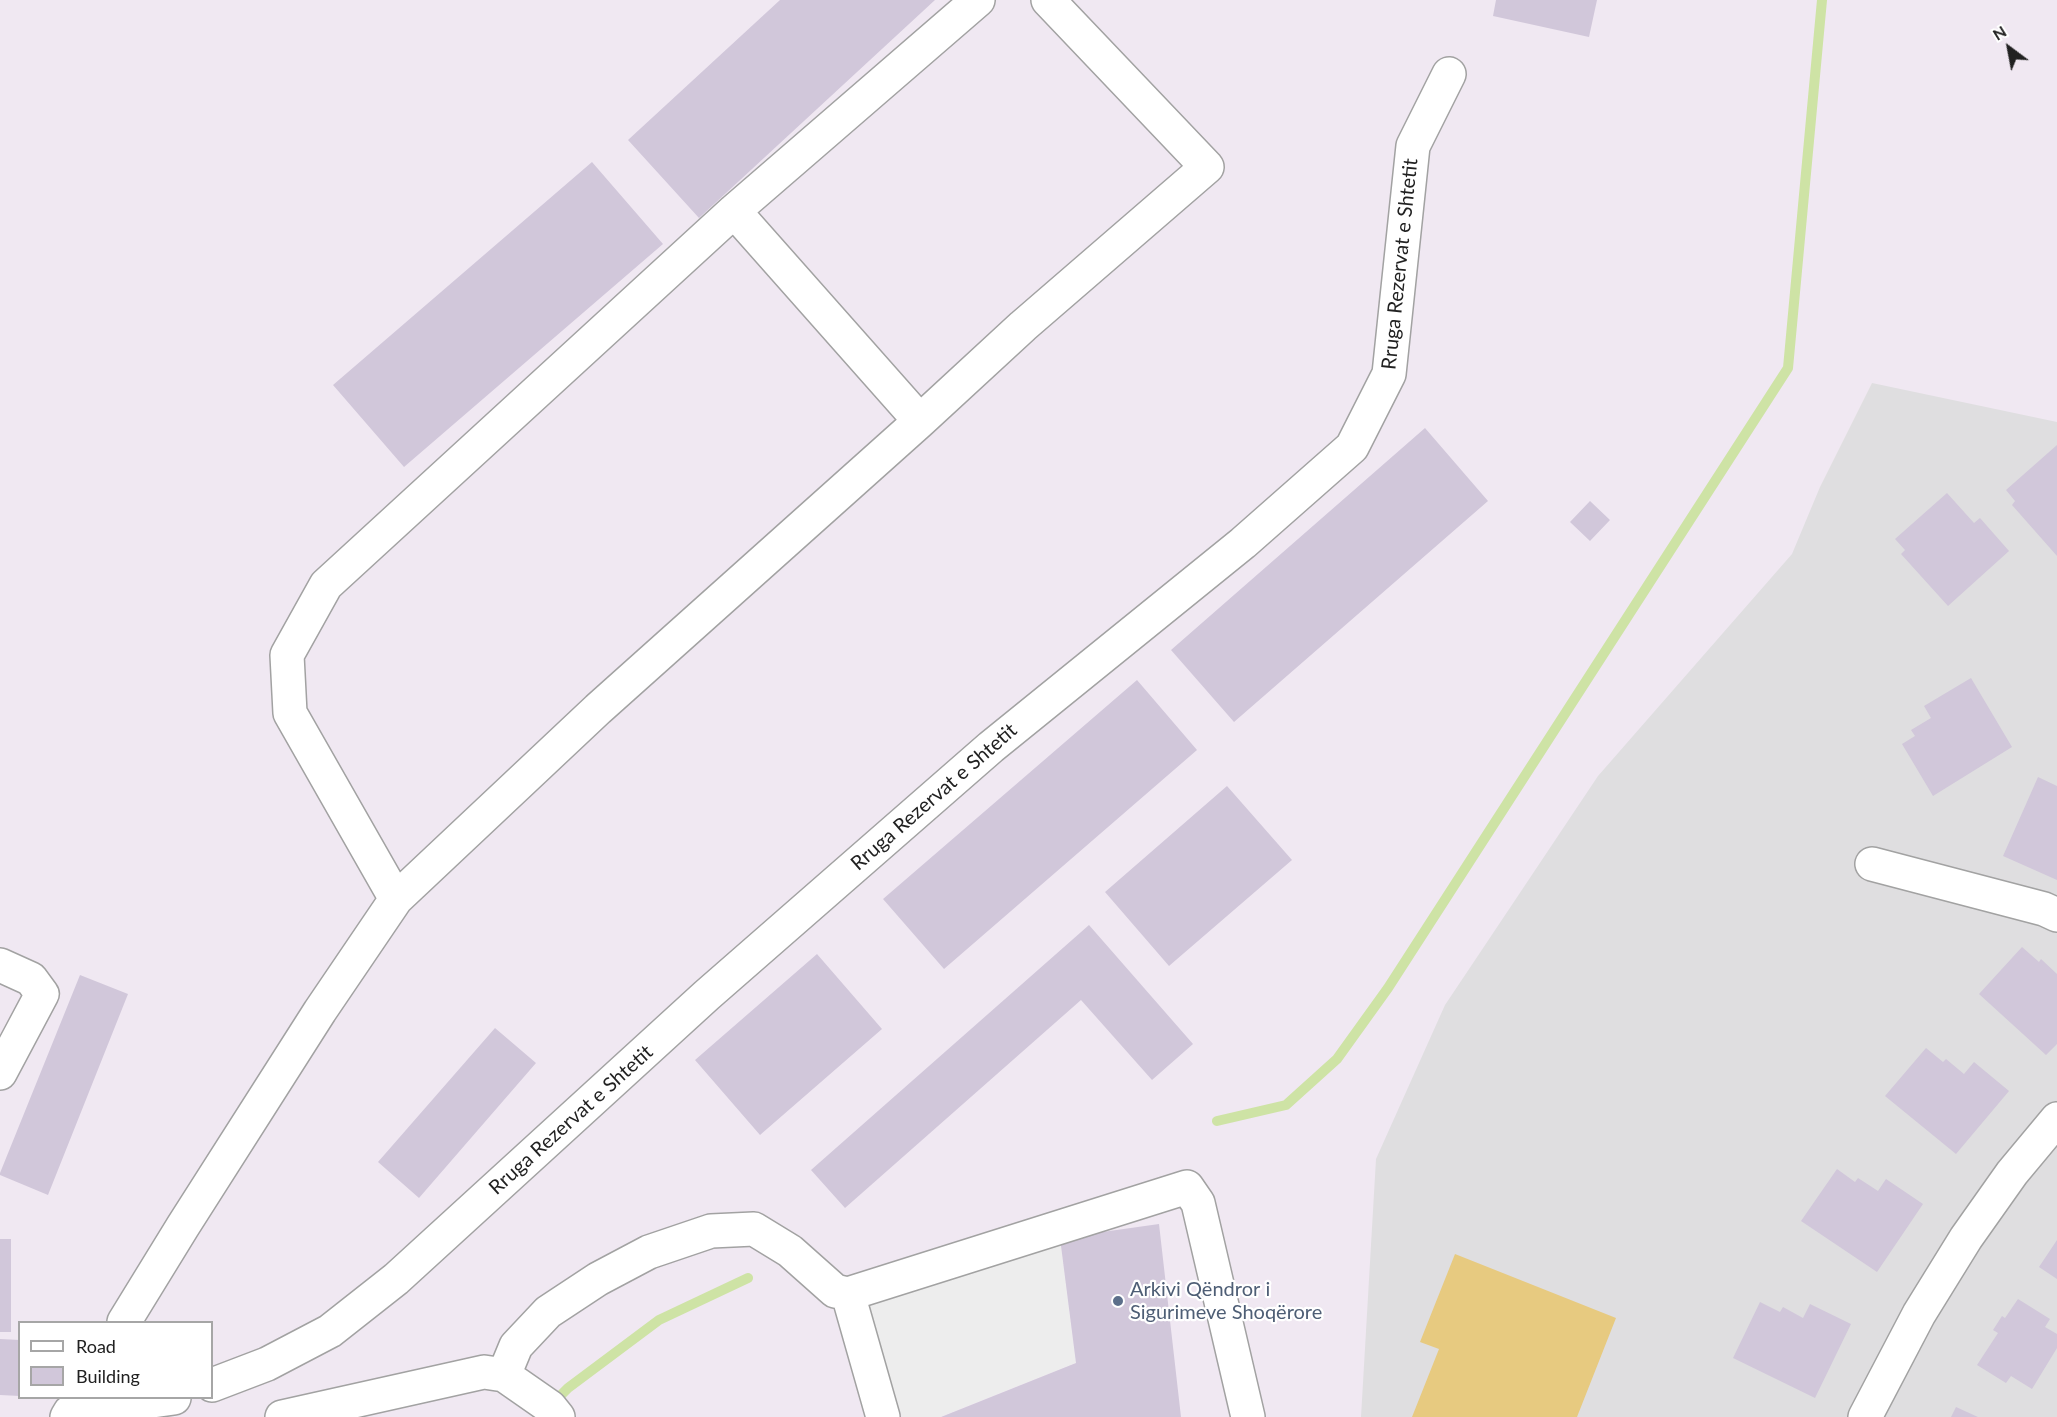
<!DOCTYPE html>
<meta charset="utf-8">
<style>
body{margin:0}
#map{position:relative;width:2057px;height:1417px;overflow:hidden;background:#f0e8f2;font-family:Lato,sans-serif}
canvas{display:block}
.legend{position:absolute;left:18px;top:1321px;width:195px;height:78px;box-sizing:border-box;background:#fff;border:2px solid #a6a6a6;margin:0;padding:8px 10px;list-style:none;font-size:18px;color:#212121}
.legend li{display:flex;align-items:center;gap:12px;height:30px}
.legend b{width:30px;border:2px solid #a6a6a6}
.north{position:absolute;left:1979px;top:18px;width:60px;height:60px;-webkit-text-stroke:4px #fff;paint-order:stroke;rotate:328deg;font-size:16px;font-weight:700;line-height:24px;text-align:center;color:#212121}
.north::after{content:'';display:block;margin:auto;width:21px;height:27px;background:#212121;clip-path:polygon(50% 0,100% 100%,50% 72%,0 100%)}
</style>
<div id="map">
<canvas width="2057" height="1417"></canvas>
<ul class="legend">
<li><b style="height:8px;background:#fff"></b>Road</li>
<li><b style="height:16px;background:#d1c7da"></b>Building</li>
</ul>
<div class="north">N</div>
</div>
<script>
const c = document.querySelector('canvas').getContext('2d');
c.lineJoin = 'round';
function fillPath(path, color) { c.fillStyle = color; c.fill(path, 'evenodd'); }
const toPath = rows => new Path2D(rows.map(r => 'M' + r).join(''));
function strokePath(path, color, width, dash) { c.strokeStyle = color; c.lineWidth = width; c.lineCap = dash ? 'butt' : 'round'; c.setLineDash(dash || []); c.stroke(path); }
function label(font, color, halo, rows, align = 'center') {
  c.font = font + ' Lato,sans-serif'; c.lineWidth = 4.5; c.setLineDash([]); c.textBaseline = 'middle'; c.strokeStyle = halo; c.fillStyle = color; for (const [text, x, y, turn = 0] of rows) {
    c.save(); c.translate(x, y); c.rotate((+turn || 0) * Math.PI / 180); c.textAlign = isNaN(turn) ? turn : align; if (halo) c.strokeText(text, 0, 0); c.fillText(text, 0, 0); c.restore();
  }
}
fillPath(toPath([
 [1872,383,2057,422,2057,1417,1361,1417,1376,1159,1445,1005,1598,776,1792,554,1820,487]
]), '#dfdee0');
fillPath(toPath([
 [1455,1254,1616,1318,1577,1417,1412,1417,1439,1349,1420,1342]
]), '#e7ca80');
fillPath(toPath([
 [1060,1238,1076,1363,940,1417,902,1417,861,1295]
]), '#ededed');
strokePath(toPath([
 [1217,1121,1286,1105,1337,1059,1388,988,1788,368,1822,0],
 [551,1405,568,1388,659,1320,748,1278]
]), '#cee3a5', 10);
fillPath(toPath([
 [780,0,935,0,699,218,628,140],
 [1496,0,1597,0,1589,37,1493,16],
 [592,162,663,244,404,467,333,385],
 [1425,428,1488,501,1234,722,1171,650],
 [2057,445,2057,556,2012,505,2015,501,2006,490],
 [1947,493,1974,523,1980,518,2009,551,1948,606,1901,554,1905,550,1895,539],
 [1590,501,1610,520,1590,541,1570,522],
 [1971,678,2012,747,1933,796,1902,744,1915,736,1911,730,1931,718,1924,706],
 [1137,680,1197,750,944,969,883,899],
 [2038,777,2057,786,2057,880,2003,856],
 [1227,786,1292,860,1169,966,1105,892],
 [1089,925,1193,1044,1152,1080,1081,1000,845,1208,811,1170],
 [2022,947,2039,962,2041,959,2057,974,2057,1044,2046,1055,1979,994],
 [817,954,882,1029,760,1135,695,1060],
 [80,975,128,994,48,1195,0,1175,0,1173],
 [495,1028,536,1063,419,1198,378,1162],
 [1926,1048,1943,1062,1946,1059,1964,1074,1974,1062,2009,1091,1956,1154,1885,1096],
 [1837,1169,1855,1182,1858,1178,1878,1191,1886,1179,1923,1204,1877,1272,1801,1221],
 [1159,1224,1181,1417,941,1417,1076,1363,1060,1238],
 [0,1239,11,1239,11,1332,0,1332],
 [2057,1240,2057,1279,2039,1267],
 [2018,1299,2050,1319,2045,1327,2057,1334,2057,1348,2032,1389,2011,1376,2006,1383,1977,1365,1998,1333,1993,1330,2002,1316,2005,1318],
 [1760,1302,1780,1312,1783,1307,1803,1318,1810,1304,1851,1324,1815,1398,1733,1358],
 [0,1339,20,1340,20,1396,0,1395],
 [1956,1407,1978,1417,1951,1417]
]), '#d1c7da');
const minor = toPath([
 [734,211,920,421],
 [1872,864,2044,909,2057,915],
 [396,899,290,713,287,655,326,585,734,211,978,0],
 [0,965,31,979,42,994,0,1073],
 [848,1294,883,1417],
 [124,1322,183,1226,320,1011,396,899,598,709,920,421,1023,326,1207,167,1048,0],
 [504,1375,516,1346,548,1312,598,1279,649,1252,711,1231,754,1229,790,1251,835,1291,848,1294,1187,1187,1198,1203,1248,1417],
 [212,1385,267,1364,330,1331,396,1279,707,995,991,747,1243,543,1352,447,1389,374,1413,146,1449,74],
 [67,1417,70,1412,174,1398],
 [282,1417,484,1372,504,1375,550,1407,558,1417],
 [1865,1417,1919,1314,1966,1238,2012,1173,2057,1119]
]);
strokePath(minor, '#a2a2a2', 36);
strokePath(minor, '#fff', 33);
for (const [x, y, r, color] of [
 [1118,1301,6,"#5c6f8a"]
]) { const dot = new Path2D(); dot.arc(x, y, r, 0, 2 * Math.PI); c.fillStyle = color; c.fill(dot); strokePath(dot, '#fff', 2); }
label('20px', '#212121', '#fff', [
 ["Rruga Rezervat e Shtetit",1400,264,-84],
 ["Rruga Rezervat e Shtetit",934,797,-41],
 ["Rruga Rezervat e Shtetit",571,1120,-42]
]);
label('20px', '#4e5e75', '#fff', [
 ["Arkivi Qëndror i",1130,1290],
 ["Sigurimeve Shoqërore",1130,1313]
], 'left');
</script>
